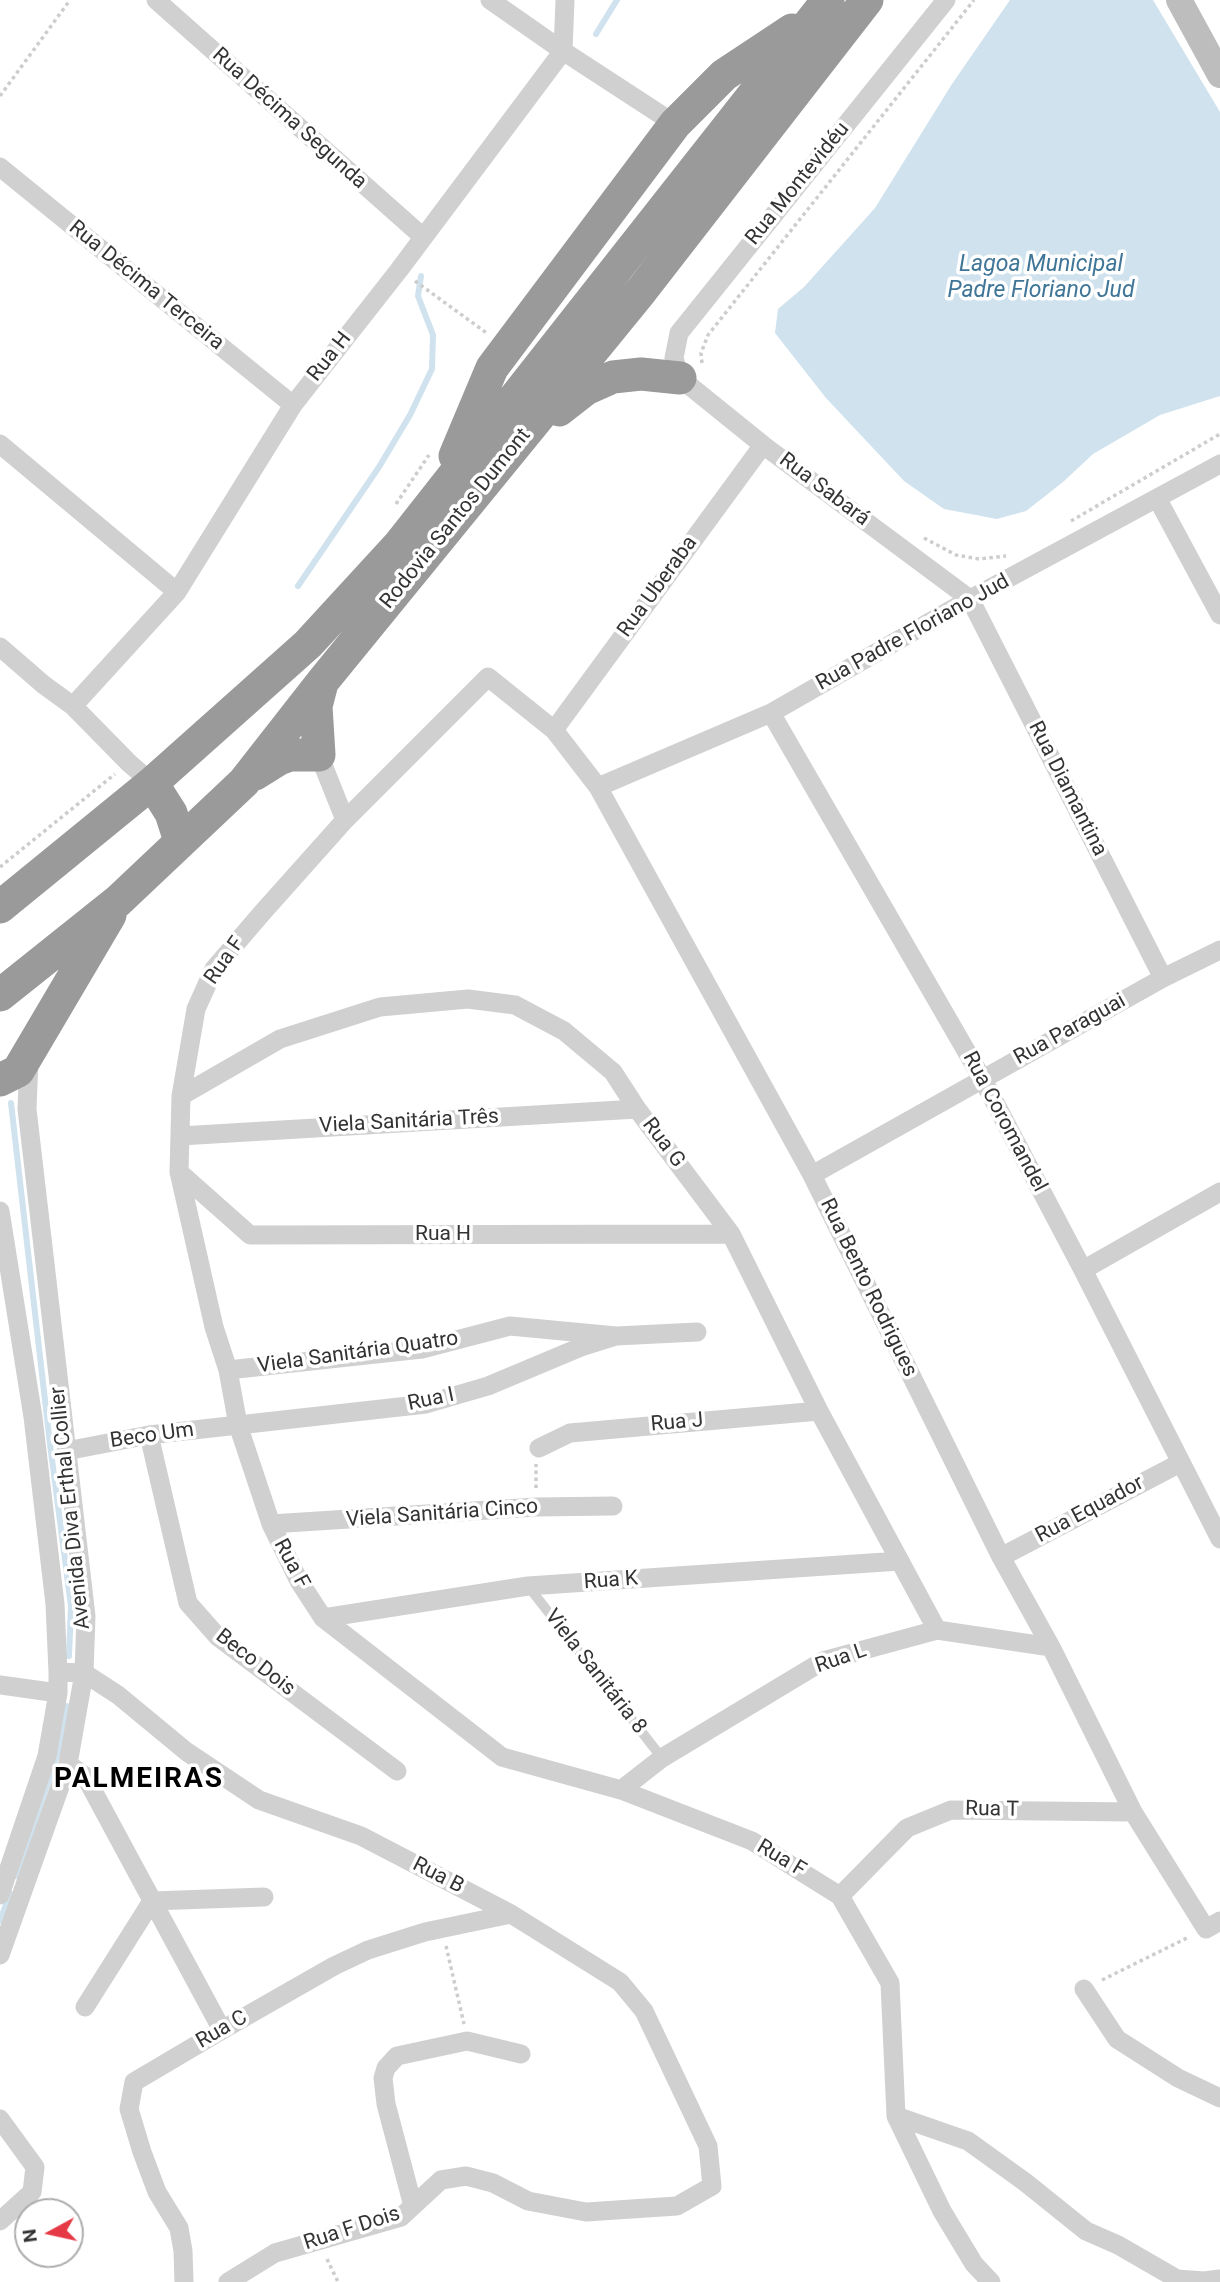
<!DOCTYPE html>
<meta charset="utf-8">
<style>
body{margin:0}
#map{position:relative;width:1220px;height:2282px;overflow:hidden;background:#fff;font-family:Roboto,sans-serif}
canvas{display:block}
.north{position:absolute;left:14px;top:2198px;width:70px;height:70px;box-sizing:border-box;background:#fff;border:2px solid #adadad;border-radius:50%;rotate:262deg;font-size:19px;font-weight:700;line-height:28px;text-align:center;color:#333}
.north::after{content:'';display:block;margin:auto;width:24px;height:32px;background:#e63946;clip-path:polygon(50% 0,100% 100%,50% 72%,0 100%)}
</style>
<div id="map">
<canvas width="1220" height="2282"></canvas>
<div class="north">N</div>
</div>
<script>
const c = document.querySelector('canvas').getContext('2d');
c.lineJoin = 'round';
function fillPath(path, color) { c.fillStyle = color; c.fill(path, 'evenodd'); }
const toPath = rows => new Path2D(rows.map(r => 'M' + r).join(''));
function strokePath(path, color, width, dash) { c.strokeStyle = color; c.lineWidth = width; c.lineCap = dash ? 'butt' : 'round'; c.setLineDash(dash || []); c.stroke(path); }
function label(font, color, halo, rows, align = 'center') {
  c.font = font + ' Roboto,sans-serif'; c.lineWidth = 7; c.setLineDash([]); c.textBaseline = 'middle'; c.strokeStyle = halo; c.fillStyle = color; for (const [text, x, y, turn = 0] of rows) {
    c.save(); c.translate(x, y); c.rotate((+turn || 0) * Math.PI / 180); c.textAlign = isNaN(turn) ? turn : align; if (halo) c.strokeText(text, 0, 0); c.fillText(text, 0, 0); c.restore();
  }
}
fillPath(toPath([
 [1010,0,1153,0,1220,112,1220,396,1160,415,1093,454,1063,482,1026,511,997,519,944,509,904,481,826,398,775,333,778,309,804,287,875,208,952,84]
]), '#cfe2ee');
strokePath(toPath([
 [596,34,617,0],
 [298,586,379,467,410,415,432,369,433,335,418,296,421,276],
 [11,1103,50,1444,71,1606,69,1656],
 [16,1876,60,1747,67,1706],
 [0,1921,10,1893]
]), '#cfe2ee', 6);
strokePath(toPath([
 [0,96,70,0],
 [415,281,488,334],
 [702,363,701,353,708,335,974,0],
 [396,504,429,455],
 [1071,521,1220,434],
 [924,538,956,555,979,559,1006,556],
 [0,867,115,774],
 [536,1488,536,1464],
 [446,1946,464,2024],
 [1102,1980,1189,1937],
 [327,2259,338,2282]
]), '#cdcdcd', 3.5, [3.5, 3.5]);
strokePath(toPath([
 [528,1586,662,1758]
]), '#d0d0d0', 10);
strokePath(toPath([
 [156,0,423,237],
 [490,0,563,51,675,124],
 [946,0,679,333,674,358,680,378,763,445,970,599,1163,978],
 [0,167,293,405],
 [0,444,177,592],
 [1157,498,1220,615],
 [0,647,44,685,73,706,129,763,152,783],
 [73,706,177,592,293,405,399,270,563,51,565,0],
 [771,713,983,1080,1083,1270,1220,1539],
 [554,730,763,445],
 [319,755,345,820],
 [598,787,771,713,970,599,1220,464],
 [181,1096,280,1039,380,1007,468,999,515,1005,564,1031,613,1072,637,1109,731,1234,819,1411,937,1630],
 [180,1136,637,1109],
 [179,1172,250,1235,731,1234],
 [812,1175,1163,978,1220,950],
 [0,1211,33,1417,55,1604,58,1672,58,1693,47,1756,0,1895],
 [1083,1270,1220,1192],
 [228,1370,422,1349,510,1326,616,1336,697,1332],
 [149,1435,188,1603,218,1637,397,1771],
 [539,1448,570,1433,819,1411],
 [66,1451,149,1435,426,1404,488,1386,581,1347,616,1336],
 [271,1524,536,1507,613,1506],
 [1001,1557,1180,1463],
 [323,1618,528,1586,900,1561],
 [58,1672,84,1673,118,1695,187,1752,259,1800,361,1836,511,1914,620,1982,644,2011,708,2146,712,2186,677,2206,586,2212,528,2201,493,2183,466,2176,441,2180,401,2217,275,2253,228,2282],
 [0,1685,58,1693],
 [68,1764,85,1776,222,2030],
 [621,1790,662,1758,823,1661,937,1630,1051,1647],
 [840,1896,907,1828,951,1810,1133,1812],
 [0,1955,68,1764,84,1673,86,1616,27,1109,29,1059],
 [1084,1989,1117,2039,1178,2078,1220,2098],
 [85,2007,152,1901,264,1897],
 [896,2116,968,2141,1025,2182,1086,2231,1118,2245,1177,2279,1204,2281,1220,2279],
 [0,2119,35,2167,32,2192,0,2221],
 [413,2206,386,2104,383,2078,386,2068,397,2056,467,2041,521,2054],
 [184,2282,183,2251,179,2228,157,2192,142,2152,129,2109,134,2082,222,2030,334,1966,368,1950,425,1932,511,1914],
 [991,2282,974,2264,942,2211,896,2116,890,1983,840,1896,752,1841,621,1790,502,1757,323,1618,299,1581,271,1524,238,1425,228,1370,214,1327,179,1172,181,1096,196,1009,214,969,262,913,345,820,488,677,554,730,598,787,812,1175,1001,1557,1051,1647,1133,1812,1206,1929,1220,1921]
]), '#d0d0d0', 19);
strokePath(toPath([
 [1179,0,1220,75]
]), '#bdbdbd', 26);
strokePath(toPath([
 [559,410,586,389,613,377,641,374,680,378],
 [455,456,492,368,675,124,724,75,792,30],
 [255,774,279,759,290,755,319,755,316,706,322,683],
 [152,783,171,813,180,841],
 [0,907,152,783,308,644,399,545,828,0],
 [0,995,118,901,244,782,323,681,642,290,867,0],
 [0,1080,18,1071,110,915]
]), '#9a9a9a', 33);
label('21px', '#333', '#fff', [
 ["Rua Décima Segunda",289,119,42],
 ["Rua Montevidéu",798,184,-51],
 ["Rua Décima Terceira",146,286,39],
 ["Rua H",330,357,-52],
 ["Rua Sabará",824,490,37],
 ["Rodovia Santos Dumont",456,519,-51],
 ["Rua Uberaba",658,587,-54],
 ["Rua Padre Floriano Jud",913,633,-29],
 ["Rua Diamantina",1067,789,63],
 ["Rua F",225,961,-55],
 ["Rua Paraguai",1070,1030,-29],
 ["Viela Sanitária Três",409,1122,-3],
 ["Rua Coromandel",1004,1122,62],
 ["Rua G",663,1143,53],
 ["Rua H",443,1235],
 ["Rua Bento Rodrigues",868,1288,64],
 ["Viela Sanitária Quatro",358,1353,-8],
 ["Rua I",431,1400,-12],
 ["Rua J",677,1423,-5],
 ["Beco Um",152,1436,-8],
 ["Avenida Diva Erthal Collier",71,1508,-96],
 ["Rua Equador",1090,1510,-28],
 ["Viela Sanitária Cinco",442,1514,-4],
 ["Rua F",291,1564,62],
 ["Rua K",611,1581,-4],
 ["Rua L",841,1659,-19],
 ["Beco Dois",255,1663,38],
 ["Viela Sanitária 8",595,1672,52],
 ["Rua T",992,1810,1],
 ["Rua F",781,1859,31],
 ["Rua B",438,1876,27],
 ["Rua C",222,2030,-30],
 ["Rua F Dois",352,2229,-18]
]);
label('italic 23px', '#3f7597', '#fff', [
 ["Lagoa Municipal",1041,265],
 ["Padre Floriano Jud",1041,291]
]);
c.letterSpacing = '2px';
label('bold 28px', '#000', '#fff', [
 ["PALMEIRAS",139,1780]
]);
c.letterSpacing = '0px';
</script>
